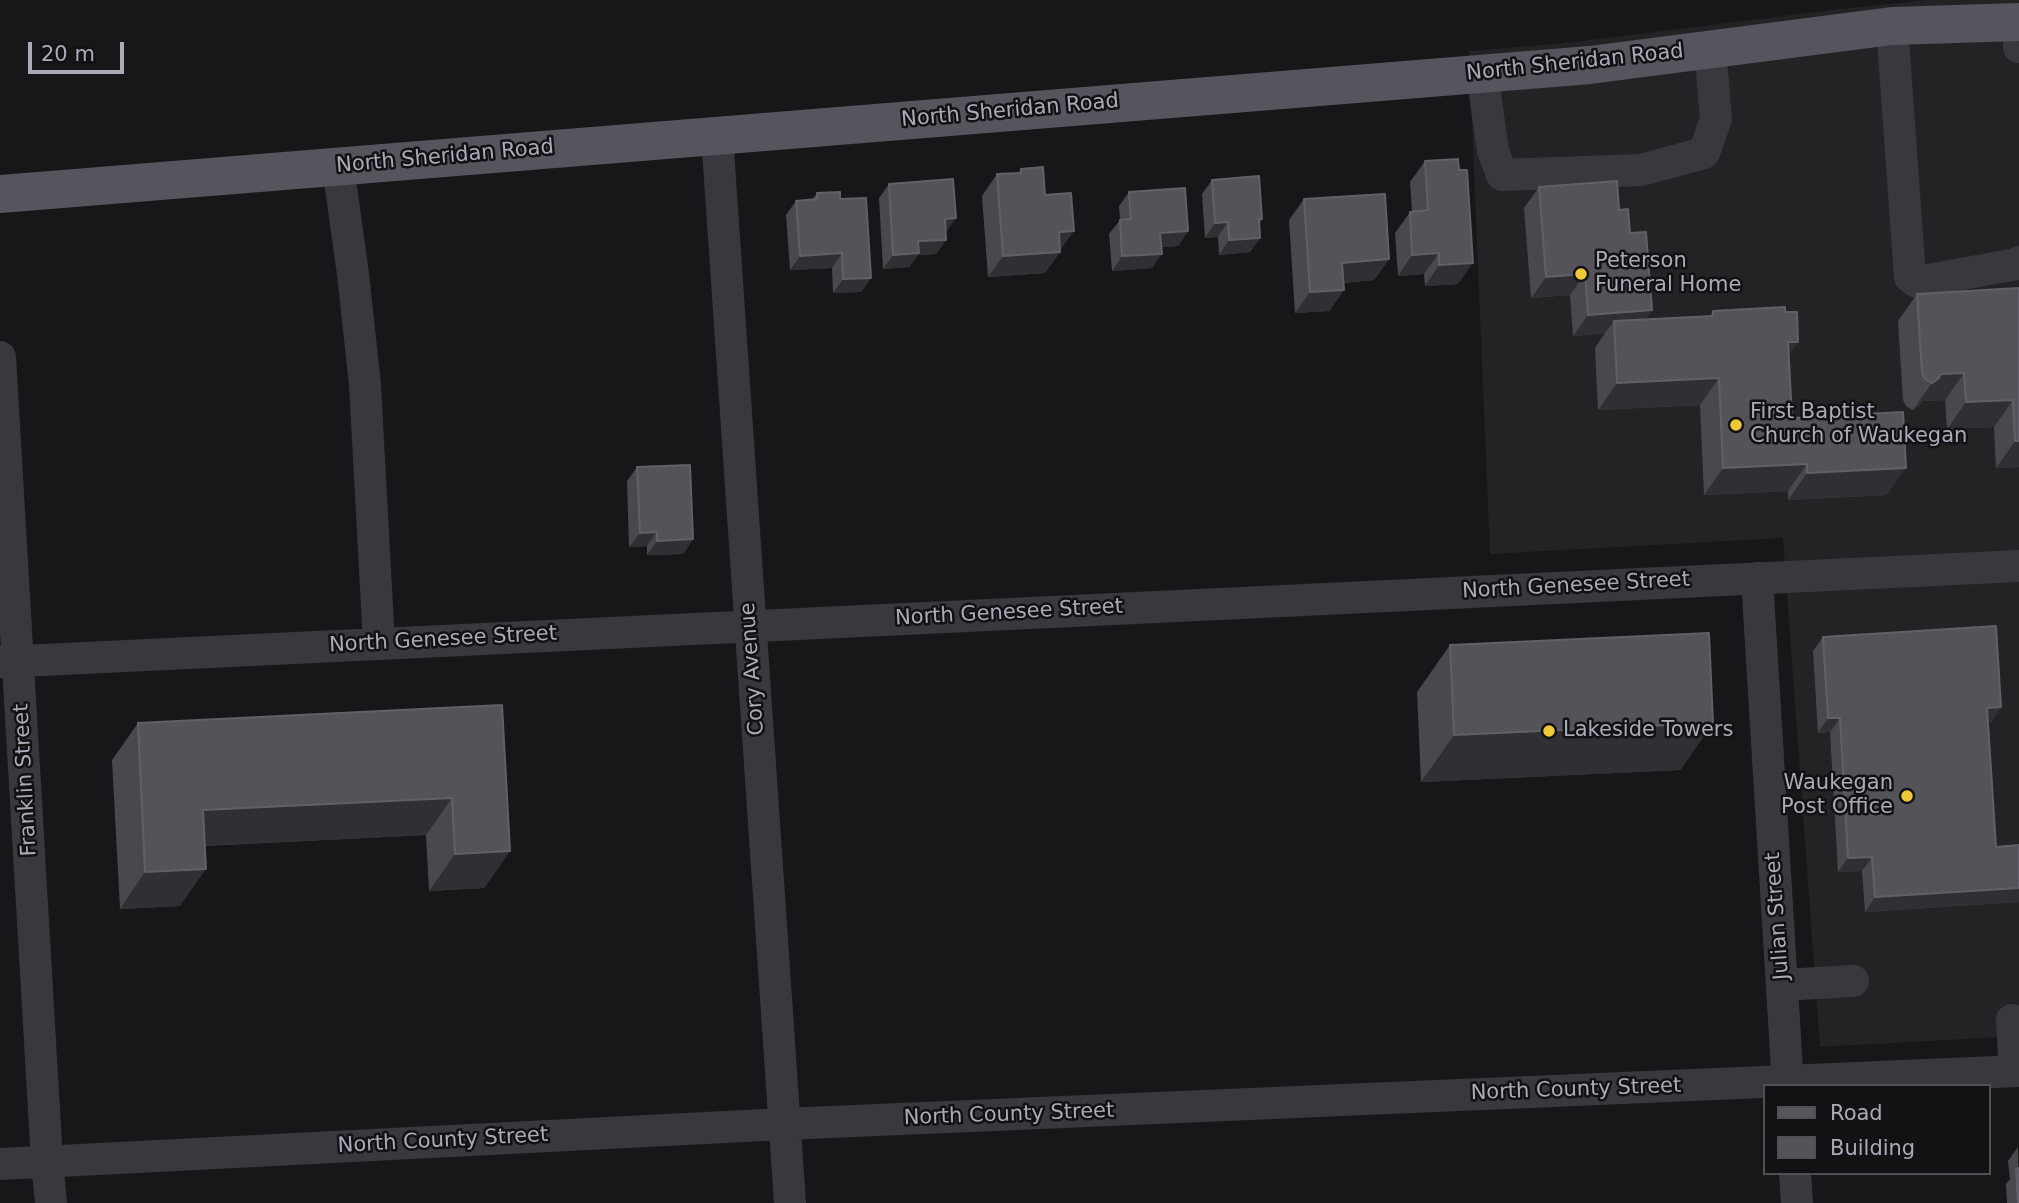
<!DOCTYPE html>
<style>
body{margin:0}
#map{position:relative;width:2019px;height:1203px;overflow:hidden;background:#171719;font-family:"DejaVu Sans",sans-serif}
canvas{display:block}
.legend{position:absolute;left:1763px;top:1084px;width:228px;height:91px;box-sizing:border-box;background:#121214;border:2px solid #4e5056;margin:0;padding:9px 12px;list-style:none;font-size:21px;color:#a9acb8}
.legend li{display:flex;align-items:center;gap:14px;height:35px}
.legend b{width:35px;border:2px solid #4e5056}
.scale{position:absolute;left:28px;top:42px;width:96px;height:32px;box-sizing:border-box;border:4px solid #a9acb8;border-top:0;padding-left:9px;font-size:21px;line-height:24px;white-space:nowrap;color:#a9acb8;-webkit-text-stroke:5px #121214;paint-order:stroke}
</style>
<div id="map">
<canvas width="2019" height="1203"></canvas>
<ul class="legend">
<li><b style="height:9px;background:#54555d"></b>Road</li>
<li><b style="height:19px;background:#535359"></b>Building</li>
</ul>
<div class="scale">20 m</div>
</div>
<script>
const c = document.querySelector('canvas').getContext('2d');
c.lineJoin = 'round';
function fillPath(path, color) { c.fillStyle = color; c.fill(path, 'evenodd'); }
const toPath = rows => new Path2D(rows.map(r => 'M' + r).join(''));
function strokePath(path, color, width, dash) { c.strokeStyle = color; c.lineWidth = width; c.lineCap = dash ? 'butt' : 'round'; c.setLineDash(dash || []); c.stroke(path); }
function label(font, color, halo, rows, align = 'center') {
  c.font = font + ' "DejaVu Sans",sans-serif'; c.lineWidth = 5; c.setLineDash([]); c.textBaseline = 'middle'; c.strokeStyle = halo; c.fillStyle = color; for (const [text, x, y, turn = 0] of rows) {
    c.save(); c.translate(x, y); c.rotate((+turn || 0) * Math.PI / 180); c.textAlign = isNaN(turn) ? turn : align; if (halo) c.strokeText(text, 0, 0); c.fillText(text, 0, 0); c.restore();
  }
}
fillPath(toPath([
 [1929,0,2019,0,2019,1036,1820,1047,1783,538,1490,554,1469,51,1575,42,1840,9]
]), '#232326');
strokePath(toPath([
 [2018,22,2019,47],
 [1892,26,1910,277,1917,282,2017,264,2019,262],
 [1482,73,1493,151,1502,175,1641,170,1704,153,1716,119,1710,49],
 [717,135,790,1203],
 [338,166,353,274,365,385,379,643],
 [0,357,47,1161,51,1203],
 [1757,578,1788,1086],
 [0,662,2019,566],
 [1782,985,1853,981],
 [2012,1020,2015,1071],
 [0,1164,784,1124,2019,1071],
 [1795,1173,1797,1203]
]), '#38383e', 32);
strokePath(toPath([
 [0,194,1590,65,1892,26,2019,22]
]), '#54555d', 38);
fillPath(toPath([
 [1425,161,1458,284,1425,286,1424,274,1398,276,1395,233,1410,212,1412,211,1410,182],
 [1021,169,1045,195,1060,252,1045,273,988,277,982,196,997,174,1018,173],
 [1212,180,1262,219,1259,224,1260,238,1250,252,1219,255,1218,237,1205,238,1202,194],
 [889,184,946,232,946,240,936,254,918,255,909,267,883,269,879,198],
 [1539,187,1619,210,1630,233,1646,319,1710,316,1713,311,1789,355,1792,418,1887,495,1788,500,1788,491,1704,495,1700,405,1598,410,1595,348,1605,333,1573,336,1570,295,1531,298,1524,208],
 [1129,192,1188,231,1178,246,1161,247,1152,268,1112,271,1109,234,1120,220,1119,206],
 [817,193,840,199,871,278,861,292,833,293,832,268,790,270,786,215,796,201,812,200],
 [1304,199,1389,259,1374,280,1343,283,1344,290,1329,311,1295,313,1289,220],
 [2019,288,2019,467,1996,468,1994,427,1947,429,1945,400,1922,401,1919,406,1913,410,1906,406,1903,400,1898,321,1917,294],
 [637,467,693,539,683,554,647,555,647,546,629,547,627,481],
 [1823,637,2001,707,1991,722,1988,722,1996,847,2019,845,2019,902,1865,912,1862,871,1838,872,1830,732,1818,733,1813,651],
 [1450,645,1713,723,1680,770,1421,782,1417,692],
 [502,705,510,851,484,888,429,891,426,835,204,846,180,906,120,909,112,760,138,723],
 [2018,1147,2019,1203,2007,1203,2006,1184,2010,1179,2008,1161]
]), '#48484e');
fillPath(toPath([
 [956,218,946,232,945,219],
 [1228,222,1218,237,1205,238,1215,223],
 [1074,231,1059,252,1059,232],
 [1188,231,1178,246,1150,248,1160,233],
 [1260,238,1250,252,1219,255,1229,240],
 [946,240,936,254,918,255,909,267,883,269,893,255,918,241],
 [1060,252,1045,273,988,277,1003,256],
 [842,253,832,268,790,270,800,256],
 [1439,253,1424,274,1398,276,1412,255],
 [1162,254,1152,268,1112,271,1122,256],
 [1389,259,1374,280,1327,284,1342,263],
 [1473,263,1458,284,1425,286,1439,265],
 [1585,274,1570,295,1531,298,1546,277],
 [871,278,861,292,833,293,843,279],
 [1344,290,1329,311,1295,313,1310,292],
 [1652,310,1638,331,1614,321,1605,333,1573,336,1588,315],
 [1788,342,1798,342,1779,369],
 [1964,373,1945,400,1922,401,1919,406,1913,410,1932,383,1941,374],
 [1719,378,1700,405,1598,410,1617,383],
 [2013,400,1994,427,1947,429,1966,402],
 [2015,441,2019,441,2019,467,1996,468],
 [1807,464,1788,491,1704,495,1723,468],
 [1906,468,1887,495,1788,500,1807,473],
 [657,532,647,546,629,547,640,533],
 [693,539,683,554,647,555,657,541],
 [2001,707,1991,722,1977,723,1987,708],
 [1828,718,1840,718,1830,732,1818,733],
 [1713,723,1680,770,1421,782,1454,735],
 [452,798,426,835,177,847,203,810],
 [510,851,484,888,429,891,455,854],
 [1872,857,1862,871,1838,872,1848,858],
 [206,869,180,906,120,909,145,872],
 [2019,888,2019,902,1865,912,1875,897]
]), '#303034');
const building = toPath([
 [1458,159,1459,170,1467,170,1473,263,1439,265,1439,253,1412,255,1410,212,1428,210,1425,161,1458,159],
 [1043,167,1045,195,1071,193,1074,231,1059,232,1060,252,1003,256,997,174,1021,173,1021,169,1043,167],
 [1259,176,1262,219,1259,219,1260,238,1229,240,1228,222,1215,223,1212,180,1259,176],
 [953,179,956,218,945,219,946,240,918,241,919,253,893,255,889,184,953,179],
 [1617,181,1619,210,1628,209,1630,233,1646,232,1652,310,1588,315,1585,274,1546,277,1539,187,1617,181],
 [1185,188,1188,231,1160,233,1162,254,1122,256,1120,220,1131,219,1129,192,1185,188],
 [840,192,840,199,866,198,871,278,843,279,842,253,800,256,796,201,817,199,817,193,840,192],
 [1385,194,1389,259,1342,263,1344,290,1310,292,1304,199,1385,194],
 [2019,288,2019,441,2015,441,2013,400,1966,402,1964,373,1941,374,1938,379,1932,383,1925,379,1922,373,1917,294,2019,288],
 [1785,307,1785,312,1797,312,1798,342,1788,342,1792,418,1903,412,1906,468,1807,473,1807,464,1723,468,1719,378,1617,383,1614,321,1713,316,1713,311,1785,307],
 [690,465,693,539,657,541,657,532,640,533,637,467,690,465],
 [1996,626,2001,707,1987,708,1996,847,2019,845,2019,888,1875,897,1872,857,1848,858,1840,718,1828,718,1823,637,1996,626],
 [1709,633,1713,723,1454,735,1450,645,1709,633],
 [502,705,510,851,455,854,452,798,203,810,206,869,145,872,138,723,502,705],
 [2019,1168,2019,1203,2018,1203,2016,1169,2019,1168]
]);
fillPath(building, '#535359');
strokePath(building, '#606168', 2);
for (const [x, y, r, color] of [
 [1581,274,7,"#efc838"],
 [1736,425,7,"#efc838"],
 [1549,731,7,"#efc838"],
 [1907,796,7,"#efc838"]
]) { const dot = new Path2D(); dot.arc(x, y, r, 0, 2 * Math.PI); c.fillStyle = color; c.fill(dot); strokePath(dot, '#121214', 2.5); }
label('21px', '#a9acb8', '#121214', [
 ["North Sheridan Road",1575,63,-6],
 ["North Sheridan Road",1010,111,-5],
 ["North Sheridan Road",445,157,-5],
 ["North Genesee Street",1576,586,-3],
 ["North Genesee Street",1009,613,-3],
 ["North Genesee Street",443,640,-3],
 ["Cory Avenue",753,669,-94],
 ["Franklin Street",26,780,-93],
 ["Julian Street",1778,916,-94],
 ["North County Street",1576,1090,-2],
 ["North County Street",1009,1115,-2],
 ["North County Street",443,1141,-3]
]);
label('21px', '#a9acb8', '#121214', [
 ["Peterson",1595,262],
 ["Funeral Home",1595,286],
 ["First Baptist",1750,413],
 ["Church of Waukegan",1750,437],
 ["Lakeside Towers",1563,731],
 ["Waukegan",1893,784,"right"],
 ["Post Office",1893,808,"right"]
], 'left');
</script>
